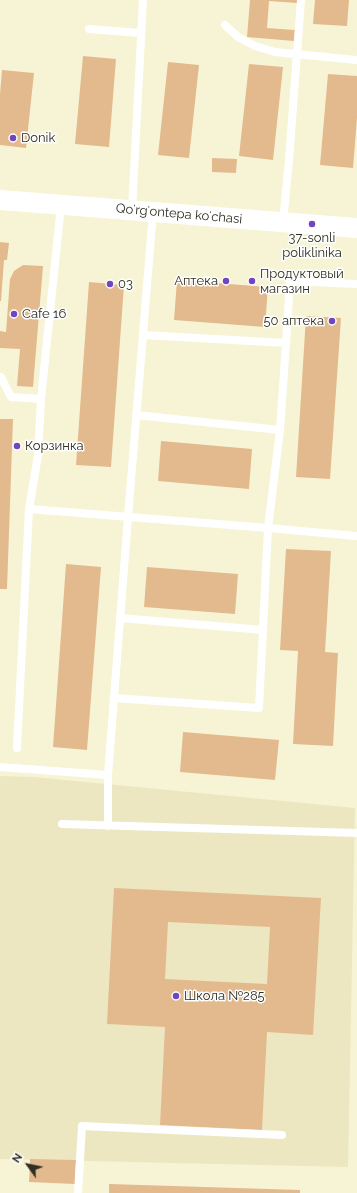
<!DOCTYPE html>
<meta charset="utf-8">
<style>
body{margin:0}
#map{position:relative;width:357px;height:1193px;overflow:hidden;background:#f7f4d5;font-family:Raleway,sans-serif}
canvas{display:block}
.north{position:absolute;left:8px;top:1145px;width:40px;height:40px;-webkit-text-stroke:3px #fff;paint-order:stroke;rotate:303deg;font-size:11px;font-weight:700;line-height:16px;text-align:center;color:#2f2e22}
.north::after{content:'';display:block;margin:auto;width:14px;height:18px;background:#2f2e22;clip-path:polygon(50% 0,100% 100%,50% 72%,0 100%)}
</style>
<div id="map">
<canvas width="357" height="1193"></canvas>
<div class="north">N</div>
</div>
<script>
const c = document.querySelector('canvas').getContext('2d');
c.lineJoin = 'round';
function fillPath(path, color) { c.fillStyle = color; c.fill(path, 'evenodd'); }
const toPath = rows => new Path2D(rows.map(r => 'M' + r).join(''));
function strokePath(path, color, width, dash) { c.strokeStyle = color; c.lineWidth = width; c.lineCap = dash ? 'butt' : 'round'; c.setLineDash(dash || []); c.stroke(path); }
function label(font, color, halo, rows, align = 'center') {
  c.font = font + ' Raleway,sans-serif'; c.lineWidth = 3; c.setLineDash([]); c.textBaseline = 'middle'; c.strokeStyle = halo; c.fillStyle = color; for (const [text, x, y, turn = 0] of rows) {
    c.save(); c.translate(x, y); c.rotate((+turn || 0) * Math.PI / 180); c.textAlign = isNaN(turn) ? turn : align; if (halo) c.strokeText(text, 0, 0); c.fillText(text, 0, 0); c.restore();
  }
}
fillPath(toPath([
 [0,776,34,777,355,808,348,1167,0,1159]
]), '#ece7c1');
fillPath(toPath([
 [250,0,297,0,297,3,269,1,267,28,295,30,294,41,247,37],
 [315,0,349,0,347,26,313,24],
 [83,56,116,59,109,147,75,144],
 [168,62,199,65,189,158,158,155],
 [249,64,283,67,273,160,239,156],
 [2,70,34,73,26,148,0,145,0,94],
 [328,74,357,76,357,118,353,168,320,165],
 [212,158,237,159,236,173,212,172],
 [0,242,9,243,7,260,4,260,1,301,0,301],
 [23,265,43,266,33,387,17,386,20,349,0,348,0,331,6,332,10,279,14,271],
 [177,280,268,287,265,327,174,320],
 [89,282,124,285,111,467,76,465],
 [306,316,341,318,330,479,296,477],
 [0,419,13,419,7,589,0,589],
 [161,441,252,449,249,489,158,481],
 [286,549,331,551,325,652,338,653,333,746,293,744,298,651,280,650],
 [66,564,101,567,87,750,53,747],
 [147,567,238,574,235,614,144,607],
 [183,732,279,740,275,780,180,772],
 [114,888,321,898,313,1035,267,1032,262,1130,160,1125,165,1027,107,1024],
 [168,922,270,927,267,984,165,979],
 [30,1159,76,1160,75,1184,29,1182],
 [109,1184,300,1190,300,1193,109,1193]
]), '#e3ba8e');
strokePath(toPath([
 [225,25,238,37,255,46,275,52,357,60],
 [89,29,140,33],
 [132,210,143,0],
 [283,222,289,160,301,0],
 [143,335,286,343,290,281,357,284],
 [0,377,1,377,11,397,41,399,38,455,29,509,268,528,357,536],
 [41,399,61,205],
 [136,415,280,430,286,343],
 [120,618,263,630],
 [114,698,259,708,268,528,280,430],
 [17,748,29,509],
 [0,767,108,775,128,517,153,212],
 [108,775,108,826],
 [62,824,357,833],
 [78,1193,82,1126,282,1135]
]), '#fff', 8);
strokePath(toPath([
 [0,200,357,228]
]), '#fff', 20);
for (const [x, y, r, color] of [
 [13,138,4,"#6f46bf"],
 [312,224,4,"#6f46bf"],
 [226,281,4,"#6f46bf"],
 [252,281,4,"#6f46bf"],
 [110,284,4,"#6f46bf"],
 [14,314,4,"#6f46bf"],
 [332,321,4,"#6f46bf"],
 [17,446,4,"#6f46bf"],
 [176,996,4,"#6f46bf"]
]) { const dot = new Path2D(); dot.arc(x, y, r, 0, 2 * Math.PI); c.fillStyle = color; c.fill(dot); strokePath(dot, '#fff', 1.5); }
label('13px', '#2f2e22', '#fff', [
 ["Donik",21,138],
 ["37-sonli",312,238,"center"],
 ["poliklinika",312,253,"center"],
 ["Продуктовый",260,274],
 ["магазин",260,289],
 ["Аптека",218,281,"right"],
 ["03",118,284],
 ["Cafe 16",22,314],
 ["50 аптека",324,321,"right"],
 ["Корзинка",25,446],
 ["Школа №285",184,996]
], 'left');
label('13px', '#2f2e22', '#fff', [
 ["Qoʻrgʻontepa koʻchasi",179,214,5]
]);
</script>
